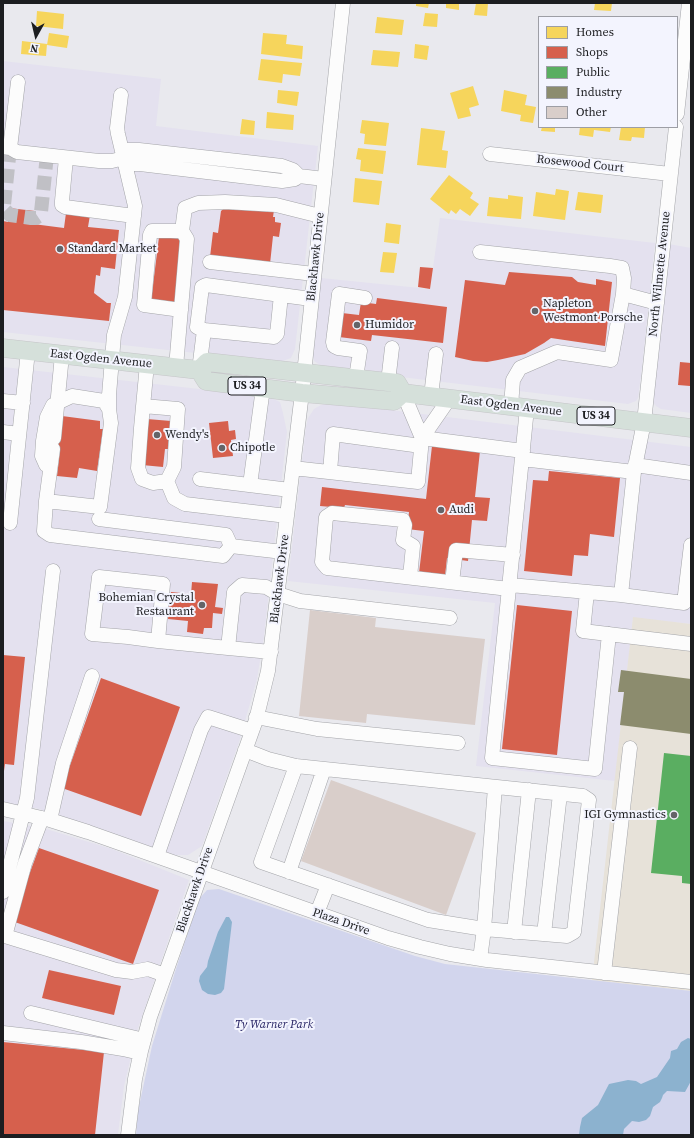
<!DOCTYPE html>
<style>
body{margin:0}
#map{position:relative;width:694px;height:1138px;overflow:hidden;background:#e9e9ee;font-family:"Source Serif 4",serif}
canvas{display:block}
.frame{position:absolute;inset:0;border:4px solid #1c1d20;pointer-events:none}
.legend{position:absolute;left:538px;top:16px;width:140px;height:112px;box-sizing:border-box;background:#f3f4fe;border:1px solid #9d9ea5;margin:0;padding:5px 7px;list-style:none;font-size:12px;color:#1c1d20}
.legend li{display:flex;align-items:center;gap:8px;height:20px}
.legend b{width:20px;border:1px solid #9d9ea5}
.north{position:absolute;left:16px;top:16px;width:40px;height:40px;-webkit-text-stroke:3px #f3f4fe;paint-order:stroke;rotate:188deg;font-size:11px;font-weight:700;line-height:16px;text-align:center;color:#1c1d20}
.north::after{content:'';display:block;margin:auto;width:14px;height:18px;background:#1c1d20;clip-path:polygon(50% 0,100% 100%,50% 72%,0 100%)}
</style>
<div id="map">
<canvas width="694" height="1138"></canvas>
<div class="frame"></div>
<ul class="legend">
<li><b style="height:11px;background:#f6d55c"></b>Homes</li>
<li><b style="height:11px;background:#d6604d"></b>Shops</li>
<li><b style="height:11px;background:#5aae61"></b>Public</li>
<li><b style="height:11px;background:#8c8c6e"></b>Industry</li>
<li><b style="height:11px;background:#d9ceca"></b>Other</li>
</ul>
<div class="north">N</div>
</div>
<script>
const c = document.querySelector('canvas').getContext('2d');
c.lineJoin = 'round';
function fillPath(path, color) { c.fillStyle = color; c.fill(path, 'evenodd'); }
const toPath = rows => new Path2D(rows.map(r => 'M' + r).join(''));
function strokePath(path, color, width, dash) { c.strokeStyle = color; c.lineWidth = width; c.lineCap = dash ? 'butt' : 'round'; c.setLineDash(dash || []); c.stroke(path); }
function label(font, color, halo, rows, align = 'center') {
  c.font = font + ' "Source Serif 4",serif'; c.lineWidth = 4; c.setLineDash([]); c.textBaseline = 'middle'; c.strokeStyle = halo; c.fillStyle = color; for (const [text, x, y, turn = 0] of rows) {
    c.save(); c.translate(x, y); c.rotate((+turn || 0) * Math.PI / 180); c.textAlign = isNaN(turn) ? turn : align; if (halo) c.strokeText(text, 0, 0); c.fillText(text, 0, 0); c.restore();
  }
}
fillPath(toPath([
 [3,61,161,79,156,126,318,146,295,349,291,358,280,362,269,361,3,332],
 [440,218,655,243,642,368,638,398,636,401,628,404,325,368,314,361,313,355,321,278,430,289],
 [668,244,691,248,691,413,661,409,656,406,653,402],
 [3,367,244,394,273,399,280,402,283,413,287,432,264,636,257,679,239,742,202,846,188,855,175,855,36,808,3,804],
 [333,403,691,447,691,624,633,618,615,781,476,766,495,603,288,581,306,427,308,418,314,409,321,405],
 [3,821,43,828,112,849,189,880,138,1028,124,1086,118,1135,3,1135]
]), '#e4e1ef');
fillPath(toPath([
 [633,617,691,624,691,991,592,980]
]), '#e7e2d9');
fillPath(toPath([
 [219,889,415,956,445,964,691,991,691,1135,136,1135,138,1111,152,1046,175,972,199,899,207,890]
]), '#d2d5ed');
fillPath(toPath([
 [226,917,229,917,232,922,224,989,221,993,215,995,208,994,202,990,199,981,200,976,207,967,208,961,218,932],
 [688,1038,691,1039,691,1081,685,1092,667,1091,663,1095,662,1098,660,1102,653,1107,650,1116,646,1120,639,1122,632,1121,624,1129,623,1135,579,1135,580,1127,582,1118,598,1105,609,1084,628,1080,636,1081,641,1084,657,1077,670,1058,671,1051,677,1049,681,1042]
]), '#8cb2cf');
fillPath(toPath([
 [416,3,429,3,428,8,416,6],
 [446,3,459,3,459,10,446,8],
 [476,3,488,3,487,16,474,15],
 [595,3,612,3,611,11,594,10],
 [37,11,64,14,63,29,36,26],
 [425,13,438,14,437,27,423,26],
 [377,17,404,20,402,35,375,33],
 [49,33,69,36,67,48,47,45],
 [263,33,287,35,286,44,303,46,302,59,261,54],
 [22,41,47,44,46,56,21,54],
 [415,44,429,46,427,60,414,58],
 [373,50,400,52,398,67,371,65],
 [261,59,302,63,300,76,283,74,282,83,258,80],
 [473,86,479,105,469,108,471,116,458,119,450,93],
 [278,90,299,92,297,106,277,103],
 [504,90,527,95,525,105,536,107,533,123,520,121,521,115,501,111],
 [267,112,294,115,293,130,266,128],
 [242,119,255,121,254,135,240,134],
 [362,120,389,123,386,146,364,144,365,134,360,133],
 [542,127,555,127,555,132,541,131],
 [580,127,611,127,610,132,594,130,593,137,579,135],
 [621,127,645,127,644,138,632,137,631,141,619,140],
 [421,128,445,131,442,150,448,151,446,168,417,165],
 [358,148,386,151,383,174,360,171,361,160,356,159],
 [449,175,473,193,470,198,479,204,470,216,460,209,456,214,451,210,449,214,430,199],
 [355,178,382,181,379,205,353,202],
 [556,189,569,191,565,220,533,216,536,192,555,195],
 [578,192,603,195,601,213,575,210],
 [508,195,523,197,521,219,487,216,489,197,508,199],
 [386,223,401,225,399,244,384,242],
 [383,252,397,253,394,273,380,272]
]), '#f6d55c');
fillPath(toPath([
 [228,205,274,210,273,217,275,217,275,222,281,223,279,237,273,236,270,264,210,257,213,232,218,233,221,211],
 [9,208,35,211,33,224,64,228,66,213,90,215,88,227,119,230,115,269,101,267,100,276,96,275,94,293,107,303,111,303,109,321,3,310,3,221,8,222],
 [159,237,182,239,176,285,178,285,175,304,151,301],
 [420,267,433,268,430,289,418,287],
 [509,272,572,277,578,282,596,285,596,279,612,282,605,346,551,338,544,343,525,354,498,360,487,362,473,361,455,357,465,280,505,285],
 [377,298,447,307,443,343,372,335,371,341,339,337,342,313,359,315,361,302,376,304],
 [680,362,691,363,690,386,678,385],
 [62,416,100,421,100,429,103,429,97,471,79,468,77,478,57,476,60,450,46,448],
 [147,419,171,421,168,449,165,449,163,467,142,465],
 [228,421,229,431,235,430,236,439,231,440,233,456,213,458,209,423],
 [432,446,480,451,475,497,490,498,487,521,472,520,468,561,447,558,445,576,419,573,424,531,407,529,409,512,345,505,344,508,320,506,322,487,426,499],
 [549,471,620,478,614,537,590,534,588,556,574,555,572,576,524,571,533,480,548,481],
 [192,582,218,584,215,607,223,608,222,614,213,613,212,628,204,628,203,634,187,632,188,621,168,619,171,592,191,594],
 [517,605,572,611,557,755,502,749],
 [3,655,25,657,14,765,5,764,4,771],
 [101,678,180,707,141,816,62,788],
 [39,848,159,890,133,964,12,921],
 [49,970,121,986,114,1015,42,998],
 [3,1042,104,1052,95,1135,3,1135]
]), '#d6604d');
fillPath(toPath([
 [664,753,691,756,691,884,682,883,682,876,651,873]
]), '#5aae61');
fillPath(toPath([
 [621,670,691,679,691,734,620,725,624,692,618,692]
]), '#8c8c6e');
fillPath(toPath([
 [310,610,376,618,375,627,485,639,475,725,367,714,366,723,299,716],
 [331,780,476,833,446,915,301,861]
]), '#d9ceca');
strokePath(toPath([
 [10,148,4,205,5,210,10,215,31,218,36,218,39,216,41,212,47,155]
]), '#c0c0c5', 14, [14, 7]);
const minor = toPath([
 [677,114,689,3],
 [3,147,10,148,17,152,99,161,112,161,124,158],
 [10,148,18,82],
 [122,150,139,150,282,166,293,170,299,176,324,179],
 [490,154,670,174],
 [66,158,62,201,62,205,65,207,134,216],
 [125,164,140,164,282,181,295,179,299,176],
 [182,231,185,208,198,203,225,202,276,205,320,216],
 [480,252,610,266,622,268,624,278,623,294,611,360,557,352,520,368,513,380,511,406],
 [210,262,314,274],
 [623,294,657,303],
 [281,295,277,334,274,337,204,330,197,327,202,287,206,285,311,299],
 [176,367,187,239,182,231,152,231,150,235,144,305,181,310],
 [199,370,204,330],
 [356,378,360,351,338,348,334,346,333,342,339,294,365,298],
 [388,382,392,348],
 [431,396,436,354],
 [3,401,23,403],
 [143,406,178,409,174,467,167,481,153,483,142,479,138,468,141,428,147,364],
 [527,408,492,758,595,769,609,634],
 [3,432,19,434],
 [54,438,62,355],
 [422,438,523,451],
 [422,438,449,399],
 [53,449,46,501,100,507,111,423,109,409,109,395,114,335,125,297,135,206,118,134,117,128,121,95],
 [522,459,634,472,644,422,676,127],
 [46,465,42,456,43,441,47,417,53,405,72,396,104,401,109,409],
 [635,465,691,473],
 [293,468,418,482,422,438,403,393],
 [330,472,333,434,421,446],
 [634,472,621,595,684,603,691,545],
 [200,479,290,490],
 [167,481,174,498,185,504,287,516],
 [250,485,263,388],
 [46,501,44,531,50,535,223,556,231,546],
 [99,519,226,535,231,546],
 [10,523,28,351],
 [231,546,283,552],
 [410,577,413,546,403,540,405,525,403,520,332,513,326,517,322,562,327,568,509,589],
 [452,582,456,550,513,555],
 [510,585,621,595],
 [587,592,583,631,691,644],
 [158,641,163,584,99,577,92,634,128,637,158,641,228,648,271,652],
 [228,648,234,592,242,585,266,587,278,594,300,601,450,618],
 [256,717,317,729,458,743],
 [245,750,268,759,296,766,583,796,589,800,574,932,567,936,484,929,428,920,261,862,296,766],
 [3,809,50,820,88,832,388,938,420,947,450,954,487,960,691,982],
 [42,818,25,863,5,936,116,970,132,972,148,969,165,975],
 [50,820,63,763,92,676],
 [157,856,201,730,208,717,252,731],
 [289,872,324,769],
 [3,892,27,798,53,571],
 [317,913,328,885],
 [514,932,529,790],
 [544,934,560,794],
 [480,959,484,929,495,787],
 [604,973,630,748],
 [31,1013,144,1040],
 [3,1033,81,1042,123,1049,140,1053],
 [128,1135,135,1079,141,1051,150,1017,256,720,268,671,302,393,343,3]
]);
const major = toPath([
 [3,348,199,370],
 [199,370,206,381,302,393,394,401,403,393,691,428],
 [199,370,207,362,388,382,397,383,403,393]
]);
strokePath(minor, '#a4a5a9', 15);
strokePath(major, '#c5c5c8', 19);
strokePath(minor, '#fcfcfc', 14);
strokePath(major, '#d5e0da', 18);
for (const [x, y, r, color] of [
 [60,249,4,"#646468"],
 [535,311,4,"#646468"],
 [357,325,4,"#646468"],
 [157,435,4,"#646468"],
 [222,448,4,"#646468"],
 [441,510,4,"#646468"],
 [202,605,4,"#646468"],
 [674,815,4,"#646468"]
]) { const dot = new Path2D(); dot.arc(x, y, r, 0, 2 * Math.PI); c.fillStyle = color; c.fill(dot); strokePath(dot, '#f3f4fe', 1.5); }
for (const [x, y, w] of [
 [247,386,38],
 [596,416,38]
]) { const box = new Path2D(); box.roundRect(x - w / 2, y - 9, w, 18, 3); c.fillStyle = '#f3f4fe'; c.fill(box); strokePath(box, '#1c1d20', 1); }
label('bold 11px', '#1c1d20', null, [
 ["US 34",247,386],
 ["US 34",596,416]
]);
label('12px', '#1c1d20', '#f3f4fe', [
 ["Rosewood Court",580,164,6],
 ["Blackhawk Drive",316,257,-84],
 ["North Wilmette Avenue",660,274,-84],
 ["East Ogden Avenue",101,359,6],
 ["East Ogden Avenue",511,406,7],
 ["Blackhawk Drive",280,579,-83],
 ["Blackhawk Drive",195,890,-71],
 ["Plaza Drive",341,922,19]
]);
label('12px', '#1c1d20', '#f3f4fe', [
 ["Standard Market",68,249],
 ["Napleton",543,304],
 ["Westmont Porsche",543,318],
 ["Humidor",365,325],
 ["Wendy's",165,435],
 ["Chipotle",230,448],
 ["Audi",449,510],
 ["Bohemian Crystal",194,598,"right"],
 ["Restaurant",194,612,"right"],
 ["IGI Gymnastics",666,815,"right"]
], 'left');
label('italic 12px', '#211e60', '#f3f4fe', [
 ["Ty Warner Park",274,1025]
]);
</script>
